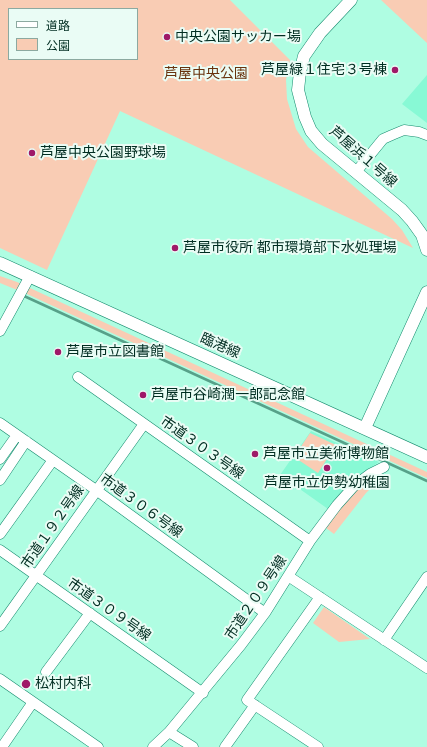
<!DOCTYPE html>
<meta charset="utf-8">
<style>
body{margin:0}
#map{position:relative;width:427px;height:747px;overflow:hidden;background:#affde2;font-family:"PT Sans","Noto Sans JP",sans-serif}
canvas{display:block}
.legend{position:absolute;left:8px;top:8px;width:130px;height:52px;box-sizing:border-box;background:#eafcf5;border:1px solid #8ca9a0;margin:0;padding:5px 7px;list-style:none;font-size:12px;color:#002d21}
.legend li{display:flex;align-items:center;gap:8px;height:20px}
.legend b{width:20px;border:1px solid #8ca9a0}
</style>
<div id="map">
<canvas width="427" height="747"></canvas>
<ul class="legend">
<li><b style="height:5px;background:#fff"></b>道路</li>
<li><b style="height:11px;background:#f9ccb4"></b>公園</li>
</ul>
</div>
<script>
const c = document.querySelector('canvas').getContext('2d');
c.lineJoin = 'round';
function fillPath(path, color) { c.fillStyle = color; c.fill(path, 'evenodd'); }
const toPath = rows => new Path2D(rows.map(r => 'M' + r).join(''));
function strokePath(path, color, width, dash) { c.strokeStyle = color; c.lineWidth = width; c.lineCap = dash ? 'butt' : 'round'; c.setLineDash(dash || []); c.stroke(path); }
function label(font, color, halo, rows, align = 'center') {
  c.font = font + ' "PT Sans","Noto Sans JP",sans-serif'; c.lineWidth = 4; c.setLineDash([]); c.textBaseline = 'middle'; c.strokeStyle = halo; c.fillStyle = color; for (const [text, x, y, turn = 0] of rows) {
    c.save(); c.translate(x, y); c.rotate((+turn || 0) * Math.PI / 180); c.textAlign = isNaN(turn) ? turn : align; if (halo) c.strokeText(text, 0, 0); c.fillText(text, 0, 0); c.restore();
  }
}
fillPath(toPath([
 [427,75,427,123,402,104],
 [311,431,379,462,355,478,335,499,328,509,280,475]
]), '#88f9d5');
fillPath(toPath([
 [0,0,230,0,290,60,286,80,287,99,296,129,308,147,392,219,402,230,413,248,120,111,47,270,0,248],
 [9,9,137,9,137,59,9,59],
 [381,0,427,0,427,43],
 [0,276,17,282,427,472,427,478,27,294,0,283],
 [310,433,336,445,318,473,294,457],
 [380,474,373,486,366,493,334,534,326,528,348,497,371,479],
 [324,607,370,639,339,642,313,623]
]), '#f9ccb4');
strokePath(toPath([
 [24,296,427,481]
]), '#57a189', 2.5);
const minor = toPath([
 [356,172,383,139,392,135,404,130,419,132,427,135],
 [0,331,30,276],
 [78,377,310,541],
 [0,423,96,490,265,613],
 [0,459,17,435],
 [0,480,26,441],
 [0,534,53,460],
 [0,550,203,693],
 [288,576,427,668],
 [0,626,144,424],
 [384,640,427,577],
 [46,672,90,613],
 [0,679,98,747],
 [169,732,193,747],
 [2,747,33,702],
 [153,747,169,732,241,645,265,613,310,541,337,505,354,486,370,474,384,467],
 [225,747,255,705],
 [318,747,247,700,320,597]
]);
const tertiary = toPath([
 [351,0,320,33,304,56,300,72,298,90,305,117,311,131,322,144,402,210,412,221,422,235,427,250],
 [0,263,427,457],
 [365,428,427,292]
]);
strokePath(minor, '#158b6e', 11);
strokePath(tertiary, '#158b6e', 13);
strokePath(minor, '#fff', 10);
strokePath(tertiary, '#fff', 12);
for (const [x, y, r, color] of [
 [167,37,4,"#9f1968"],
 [395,70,4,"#9f1968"],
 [32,153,4,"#9f1968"],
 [175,248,4,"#9f1968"],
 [58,352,4,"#9f1968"],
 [143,395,4,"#9f1968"],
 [255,454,4,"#9f1968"],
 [327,468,4,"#9f1968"],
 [26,684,5,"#9f1968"]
]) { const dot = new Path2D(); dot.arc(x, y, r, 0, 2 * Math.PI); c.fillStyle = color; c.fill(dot); strokePath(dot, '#eafcf5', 1.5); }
label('14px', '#002d21', '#eafcf5', [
 ["中央公園サッカー場",175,37],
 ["芦屋緑１住宅３号棟",387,70,"right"],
 ["芦屋中央公園野球場",40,153],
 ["芦屋市役所 都市環境部下水処理場",183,248],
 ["芦屋市立図書館",66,352],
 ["芦屋市谷崎潤一郎記念館",151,395],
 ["芦屋市立美術博物館",263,454],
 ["芦屋市立伊勢幼稚園",327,483,"center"],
 ["松村内科",35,684]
], 'left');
label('14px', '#68320d', '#eafcf5', [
 ["芦屋中央公園",206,74]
]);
label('14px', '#002d21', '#eafcf5', [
 ["芦屋浜１号線",363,157,41],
 ["臨港線",220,346,24],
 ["市道３０３号線",202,448,35],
 ["市道３０６号線",141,506,36],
 ["市道１９２号線",53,527,-55],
 ["市道２０９号線",256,598,-56],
 ["市道３０９号線",109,610,35]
]);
</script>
